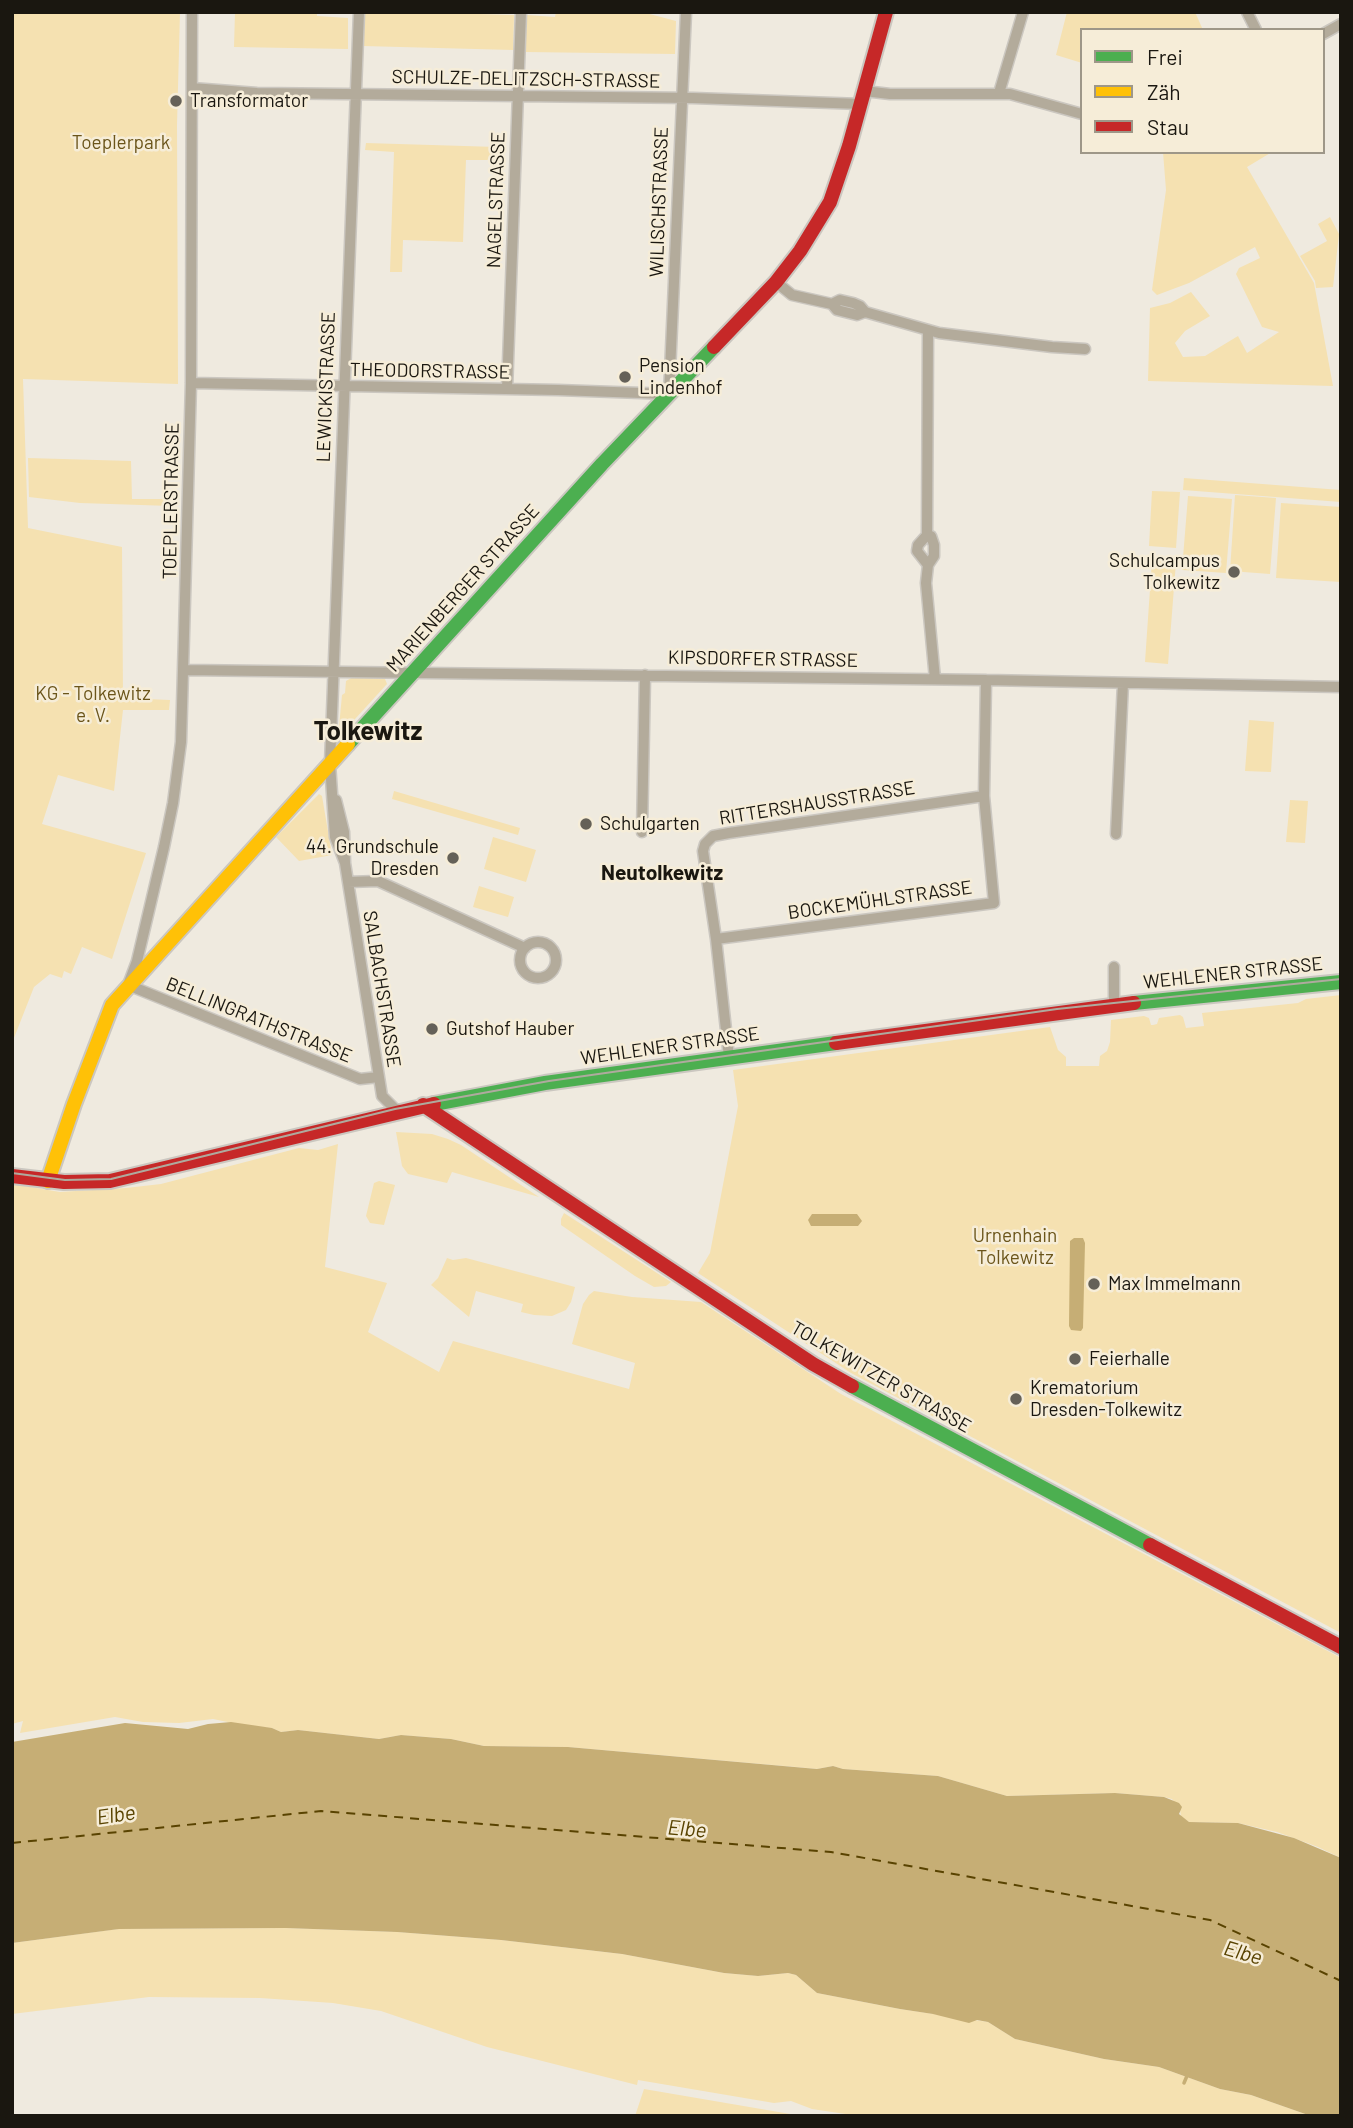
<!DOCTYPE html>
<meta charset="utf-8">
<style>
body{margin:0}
#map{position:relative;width:1353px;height:2128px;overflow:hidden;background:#efeadf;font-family:Barlow,sans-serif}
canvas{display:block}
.frame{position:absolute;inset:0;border:14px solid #1a1710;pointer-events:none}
.legend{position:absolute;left:1080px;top:28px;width:245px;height:126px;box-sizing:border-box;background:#f6edd8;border:2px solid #9e9788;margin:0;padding:9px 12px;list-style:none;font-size:21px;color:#1a1710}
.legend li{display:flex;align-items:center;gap:14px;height:35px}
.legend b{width:35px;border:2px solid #9e9788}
</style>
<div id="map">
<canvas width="1353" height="2128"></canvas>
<div class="frame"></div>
<ul class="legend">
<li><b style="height:9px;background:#4caf50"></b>Frei</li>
<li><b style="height:9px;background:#ffc107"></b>Zäh</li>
<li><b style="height:9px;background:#c62828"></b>Stau</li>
</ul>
</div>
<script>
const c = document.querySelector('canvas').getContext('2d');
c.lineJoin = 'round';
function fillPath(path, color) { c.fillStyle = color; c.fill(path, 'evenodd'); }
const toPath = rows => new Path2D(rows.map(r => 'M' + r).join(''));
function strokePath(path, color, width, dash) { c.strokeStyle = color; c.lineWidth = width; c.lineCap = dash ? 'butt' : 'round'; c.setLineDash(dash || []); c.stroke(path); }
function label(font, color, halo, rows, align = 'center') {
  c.font = font + ' Barlow,sans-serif'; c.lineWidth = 5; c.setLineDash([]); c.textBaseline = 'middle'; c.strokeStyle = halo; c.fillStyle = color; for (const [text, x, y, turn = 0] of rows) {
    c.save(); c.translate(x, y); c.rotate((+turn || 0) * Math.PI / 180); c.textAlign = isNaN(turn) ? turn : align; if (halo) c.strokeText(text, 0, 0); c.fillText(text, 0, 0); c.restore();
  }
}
fillPath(toPath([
 [12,12,180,12,177,125,178,384,23,379,28,528,122,547,123,698,170,700,169,710,123,710,114,791,58,775,42,824,146,853,112,959,82,947,71,974,64,971,62,978,50,974,34,987,12,1043],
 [235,12,317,12,317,16,348,18,348,49,234,47],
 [364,12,479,12,480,14,514,15,513,50,363,46],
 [556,12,642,12,676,21,675,54,525,52,527,15,555,17],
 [1067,12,1195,12,1203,30,1082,30,1082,63,1056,55],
 [366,143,497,147,496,160,466,160,463,242,403,240,402,272,390,272,394,152,365,150],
 [1163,152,1272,152,1247,167,1314,283,1333,386,1148,381,1150,308,1170,303,1191,292,1210,316,1185,331,1175,343,1183,357,1205,356,1238,336,1247,353,1279,332,1262,327,1236,274,1239,268,1260,258,1255,247,1189,283,1157,295,1152,290,1166,190],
 [1330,217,1339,234,1333,287,1316,288,1315,281,1300,256,1327,241,1318,224],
 [28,458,131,461,132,499,171,499,171,506,80,503,29,497],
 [1184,478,1341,490,1341,502,1183,490],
 [1152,491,1180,492,1176,548,1149,546],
 [1235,495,1276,498,1270,574,1230,571],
 [1188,496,1232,499,1226,573,1182,570],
 [1281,503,1341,507,1341,582,1276,578],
 [1152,560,1176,562,1168,664,1145,662],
 [353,677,385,679,387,684,345,730,341,730,339,727,342,695,345,693,346,681],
 [1249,720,1274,722,1271,772,1245,771],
 [394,791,520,828,518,835,392,799],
 [319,794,322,796,332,855,299,861,276,837],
 [1290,800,1308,801,1305,843,1286,842],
 [493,837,536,850,526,882,484,869],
 [479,886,514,897,508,917,473,907],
 [1341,995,1341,1633,851,1373,698,1273,710,1253,738,1106,733,1070,1050,1027,1058,1050,1066,1057,1066,1066,1099,1066,1100,1056,1107,1051,1110,1042,1111,1020,1144,1016,1149,1018,1151,1025,1153,1025,1157,1024,1159,1018,1180,1015,1183,1017,1186,1028,1204,1026,1202,1013,1298,1003,1306,999],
 [396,1132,432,1134,448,1139,461,1145,539,1197,452,1172,447,1183,408,1174,402,1166],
 [338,1144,325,1267,387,1283,368,1332,439,1372,453,1341,629,1389,635,1363,572,1344,583,1304,589,1295,594,1291,632,1297,701,1302,841,1394,1341,1658,1341,1858,1318,1847,1277,1832,1238,1823,1189,1822,1181,1817,1180,1810,1172,1799,1164,1797,1115,1793,1007,1796,938,1776,843,1769,833,1766,817,1769,796,1767,568,1747,484,1746,451,1739,401,1735,379,1739,298,1730,281,1732,272,1728,252,1727,213,1719,179,1723,143,1722,115,1717,20,1733,23,1721,12,1724,12,1184,60,1192,126,1188,161,1184,299,1148,318,1150],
 [379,1181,395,1185,384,1225,370,1223,366,1216,374,1183],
 [564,1213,657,1273,671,1282,666,1286,654,1287,635,1276,561,1225,561,1219],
 [447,1258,453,1260,466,1258,575,1287,571,1302,566,1310,552,1316,534,1315,521,1312,523,1304,476,1291,469,1317,431,1285,438,1278],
 [285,1928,397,1932,501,1940,622,1954,724,1973,758,1976,788,1973,796,1975,817,1993,900,2009,988,2022,1015,2039,1104,2059,1159,2067,1220,2089,1251,2095,1311,2116,859,2116,812,2109,791,2101,774,2103,638,2080,637,2085,487,2047,381,2011,333,2003,260,1998,149,1997,12,2014,12,1943,118,1929],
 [644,2089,802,2116,635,2116]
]), '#f5e1b1');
fillPath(toPath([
 [812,1214,857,1214,862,1221,858,1226,811,1226,808,1220],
 [1074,1238,1083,1238,1085,1243,1083,1328,1081,1331,1071,1330,1069,1326,1070,1241],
 [231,1722,272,1728,281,1732,298,1730,379,1739,401,1735,451,1739,484,1746,568,1747,817,1769,833,1766,843,1769,938,1776,1007,1796,1115,1793,1164,1797,1179,1803,1182,1807,1179,1814,1189,1822,1238,1823,1294,1838,1341,1858,1341,2116,1311,2116,1251,2095,1220,2089,1159,2067,1104,2059,1015,2039,988,2022,977,2020,969,2023,933,2014,900,2009,817,1993,796,1975,788,1973,758,1976,724,1973,622,1954,501,1940,397,1932,285,1928,119,1929,12,1943,12,1742,125,1723,188,1729,208,1724]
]), '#c6ae75');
strokePath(toPath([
 [1184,2083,1189,2071]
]), '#c6ae75', 3.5);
strokePath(toPath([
 [12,1843,321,1811,831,1852,1210,1920,1341,1981]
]), '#594301', 2, [9, 7]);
const street = toPath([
 [192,12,191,383,181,742,173,803,164,847,137,961,128,985,360,1079,379,1077],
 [1247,12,1256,30],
 [1323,34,1341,24],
 [192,88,257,93,693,98,861,104],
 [864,91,890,94,1010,94,1082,114],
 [999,93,1023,12],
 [776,282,792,295,832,304,837,310,857,315,865,312],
 [832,304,840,300,853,303,860,306,865,312,939,333,1052,347,1085,349],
 [928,330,927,535,931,536,934,545,934,556,928,565,926,583,935,679],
 [191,383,558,390,669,394,686,12],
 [507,389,521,12],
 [927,535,918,545,917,551,928,565],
 [185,670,986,680,1341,687],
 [336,800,344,832,345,863,382,1096,395,1109,401,1110],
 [642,832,645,675],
 [1116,834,1123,683],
 [345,863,335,837,330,764,359,12],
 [348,882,378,881,525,948],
 [716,939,994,903,984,796,986,680],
 '520 960a18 18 0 1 1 36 0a18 18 0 1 1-36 0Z',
 [1114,1005,1114,967],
 [729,1057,716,939,703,851,705,844,713,836,729,833,984,796]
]);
const fast = toPath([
 [348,744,602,464,714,347],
 [1134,1003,1341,982],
 [434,1104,545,1083,836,1043],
 [852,1386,1150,1545]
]);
const slow = toPath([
 [48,1181,74,1104,112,1005,348,744]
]);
const jam = toPath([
 [714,347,776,282,800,251,830,202,849,146,886,12],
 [836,1043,1134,1003],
 [423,1105,813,1364,852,1386],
 [12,1176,64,1182,110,1181,434,1104],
 [1150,1545,1341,1647]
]);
strokePath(street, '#cbc7c0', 13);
strokePath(fast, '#cbc7c0', 18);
strokePath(slow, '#cbc7c0', 18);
strokePath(jam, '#cbc7c0', 18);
strokePath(street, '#b3ab9b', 10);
strokePath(fast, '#4caf50', 14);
strokePath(slow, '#ffc107', 14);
strokePath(jam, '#c62828', 14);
strokePath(toPath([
 [12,1173,65,1180,111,1179,395,1109,549,1081,1057,1009,1341,979]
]), '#afaa9e', 2);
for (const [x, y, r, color] of [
 [176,101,7,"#656158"],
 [625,377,7,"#656158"],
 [1234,572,7,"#656158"],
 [586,824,7,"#656158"],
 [453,858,7,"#656158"],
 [432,1029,7,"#656158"],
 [1094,1284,7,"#656158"],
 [1075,1359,7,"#656158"],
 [1016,1399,7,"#656158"]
]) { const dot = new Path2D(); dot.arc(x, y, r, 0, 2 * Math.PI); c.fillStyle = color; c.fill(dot); strokePath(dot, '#f6edd8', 2.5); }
label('19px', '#1a1710', '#f6edd8', [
 ["SCHULZE-DELITZSCH-STRASSE",526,79,1],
 ["NAGELSTRASSE",496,200,-88],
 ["WILISCHSTRASSE",659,202,-88],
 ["THEODORSTRASSE",430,371,1],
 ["LEWICKISTRASSE",326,387,-88],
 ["TOEPLERSTRASSE",171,501,-89],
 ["MARIENBERGER STRASSE",463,588,-48],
 ["KIPSDORFER STRASSE",763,659,1],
 ["RITTERSHAUSSTRASSE",817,803,-9],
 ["BOCKEMÜHLSTRASSE",880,900,-8],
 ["WEHLENER STRASSE",1233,973,-6],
 ["SALBACHSTRASSE",382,989,81],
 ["BELLINGRATHSTRASSE",259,1020,22],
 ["WEHLENER STRASSE",670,1046,-8],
 ["TOLKEWITZER STRASSE",881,1377,30]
]);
label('19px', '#1a1710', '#f6edd8', [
 ["Transformator",190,101],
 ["Pension",639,366],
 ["Lindenhof",639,388],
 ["Schulcampus",1220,561,"right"],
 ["Tolkewitz",1220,583,"right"],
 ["Schulgarten",600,824],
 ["44. Grundschule",439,847,"right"],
 ["Dresden",439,869,"right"],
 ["Gutshof Hauber",446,1029],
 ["Max Immelmann",1108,1284],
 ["Feierhalle",1089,1359],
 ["Krematorium",1030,1388],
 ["Dresden-Tolkewitz",1030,1410]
], 'left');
label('19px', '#6b551a', '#f6edd8', [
 ["Toeplerpark",121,143],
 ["KG - Tolkewitz",93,694],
 ["e. V.",93,716],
 ["Urnenhain",1015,1236],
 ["Tolkewitz",1015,1258]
]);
label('bold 21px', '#1a1710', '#f6edd8', [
 ["Neutolkewitz",662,873]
]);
label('italic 21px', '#594301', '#f6edd8', [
 ["Elbe",116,1815,-8],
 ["Elbe",687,1829,5],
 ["Elbe",1243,1953,16]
]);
label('bold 26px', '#1a1710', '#f6edd8', [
 ["Tolkewitz",368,731]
]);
</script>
